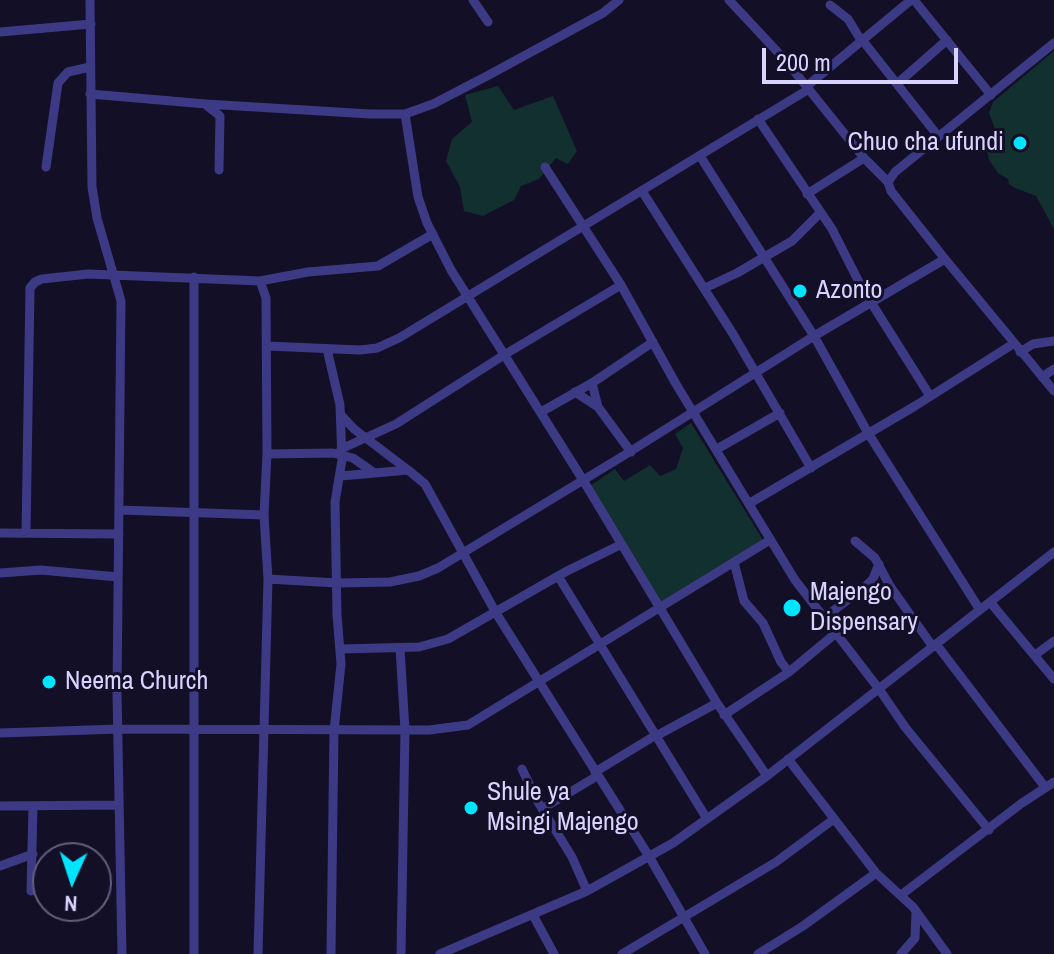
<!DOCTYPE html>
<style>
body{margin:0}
#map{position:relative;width:1054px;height:954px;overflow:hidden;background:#130f26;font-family:"Archivo Narrow",sans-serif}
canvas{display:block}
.north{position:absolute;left:32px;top:842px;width:80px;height:80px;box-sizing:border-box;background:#130f26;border:2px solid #625e7d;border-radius:50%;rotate:183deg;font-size:22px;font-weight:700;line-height:32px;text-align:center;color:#d9d4ff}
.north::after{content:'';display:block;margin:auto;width:28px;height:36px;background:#00e5ff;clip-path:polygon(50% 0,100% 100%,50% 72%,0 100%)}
.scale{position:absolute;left:762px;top:48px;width:196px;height:36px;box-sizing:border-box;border:4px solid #d9d4ff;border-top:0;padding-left:10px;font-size:24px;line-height:28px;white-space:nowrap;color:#d9d4ff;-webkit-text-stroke:6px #130f26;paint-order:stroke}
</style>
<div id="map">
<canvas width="1054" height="954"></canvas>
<div class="north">N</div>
<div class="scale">200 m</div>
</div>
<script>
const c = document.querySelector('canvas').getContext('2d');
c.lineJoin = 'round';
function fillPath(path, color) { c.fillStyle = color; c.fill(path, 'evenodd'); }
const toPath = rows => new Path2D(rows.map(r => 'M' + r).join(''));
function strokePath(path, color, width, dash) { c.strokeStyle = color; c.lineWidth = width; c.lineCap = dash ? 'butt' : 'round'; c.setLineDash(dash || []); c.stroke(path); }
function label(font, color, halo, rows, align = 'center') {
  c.font = font + ' "Archivo Narrow",sans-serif'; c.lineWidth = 6; c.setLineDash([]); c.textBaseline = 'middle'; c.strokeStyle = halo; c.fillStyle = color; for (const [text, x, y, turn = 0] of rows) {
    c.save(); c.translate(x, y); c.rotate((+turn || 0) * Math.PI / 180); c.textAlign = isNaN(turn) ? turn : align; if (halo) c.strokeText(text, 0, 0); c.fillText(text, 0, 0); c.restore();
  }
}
fillPath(toPath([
 [1054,51,1054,229,1036,196,1015,188,1009,184,1008,179,998,173,989,160,986,146,988,139,995,129,989,113,993,102],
 [498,86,514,110,553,96,577,151,568,164,556,158,539,179,521,186,514,200,483,216,464,211,460,187,446,161,452,139,472,122,465,95],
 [691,423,763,540,657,605,587,488,615,469,624,481,650,465,660,476,676,469,683,448,675,434]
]), '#12302f');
strokePath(toPath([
 [90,0,92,187,97,218,121,301,117,692,122,954],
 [473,0,488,22],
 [729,0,786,61,864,158,888,182],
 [914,0,991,95],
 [830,5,848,19,862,42],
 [0,32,91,24],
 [863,41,938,136],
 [1054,43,895,172,888,182,891,191,945,259,1054,391],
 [898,83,947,40],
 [807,86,911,0],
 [90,94,206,104,370,114,405,114,433,104,487,76,603,13,619,0],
 [206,105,220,116,219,170],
 [405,114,418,197,427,223,451,270,583,480,717,703,767,776],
 [758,119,832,229,862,288,930,396],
 [700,156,814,336,868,433,980,610],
 [46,167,58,83,68,72,90,67],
 [545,167,621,285,676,384,795,580,879,689,905,727,989,830],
 [642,191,733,334,811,468],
 [807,194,864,158],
 [260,281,308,272,378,266,433,234],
 [705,288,737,273,792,241,820,213],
 [267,346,360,350,377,348,399,338,809,89],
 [327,349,340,405,342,460,335,502,337,615,341,664,334,731,331,954],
 [1020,352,1033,344,1054,341],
 [1042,377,1054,369],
 [592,383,598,407,631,452],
 [575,392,598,407],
 [541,412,592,383,653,342],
 [341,415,354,429,408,470],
 [341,449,396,424,504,355,621,285],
 [717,449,780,413],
 [267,454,333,453,353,458,373,472],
 [341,476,408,470,425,484,496,613,650,858,705,954],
 [750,503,915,406,1013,344],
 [120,510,264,515],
 [0,533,119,534],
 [26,533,30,288,35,282,42,279,88,274,260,281,266,298,267,454,264,515,268,579,258,954],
 [855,541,875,558,890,586,933,647],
 [734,562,744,601,763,623,781,662,789,672],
 [0,573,41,570,118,577],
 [558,576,707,819],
 [268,579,337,583,390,582,419,576,438,568,623,456,814,336,945,259],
 [990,602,1054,679],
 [824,618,867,585,873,579,879,564],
 [936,644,1045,787],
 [400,648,405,730,401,954],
 [341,649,419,647,448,639,567,571,620,545],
 [1035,655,1054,641],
 [724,715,789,672,836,633],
 [0,733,119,729,429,730,468,725,770,540],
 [656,736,717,703],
 [788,759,876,873,913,907,947,954],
 [522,769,538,802,572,857,587,891],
 [595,772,656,735],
 [0,806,118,805],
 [542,809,597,776],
 [0,866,33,854],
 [31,891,33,806],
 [901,895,1022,803,1054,782],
 [533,915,554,954],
 [194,954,194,277],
 [440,954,587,891,673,843,767,776,1054,552],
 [622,954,776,862,834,819],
 [758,954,803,926,876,873],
 [901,954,915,938,916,912]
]), '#3d3a85', 9);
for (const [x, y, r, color] of [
 [1020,143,8,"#00e5ff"],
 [800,291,8,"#00e5ff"],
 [792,608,10,"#00e5ff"],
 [49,682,8,"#00e5ff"],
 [471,808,8,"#00e5ff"]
]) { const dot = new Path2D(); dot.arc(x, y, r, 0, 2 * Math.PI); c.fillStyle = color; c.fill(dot); strokePath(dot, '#130f26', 3); }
label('26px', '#d9d4ff', '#130f26', [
 ["Chuo cha ufundi",1004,143,"right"],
 ["Azonto",816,291],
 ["Majengo",810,593],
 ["Dispensary",810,623],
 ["Neema Church",65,682],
 ["Shule ya",487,793],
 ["Msingi Majengo",487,823]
], 'left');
</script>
